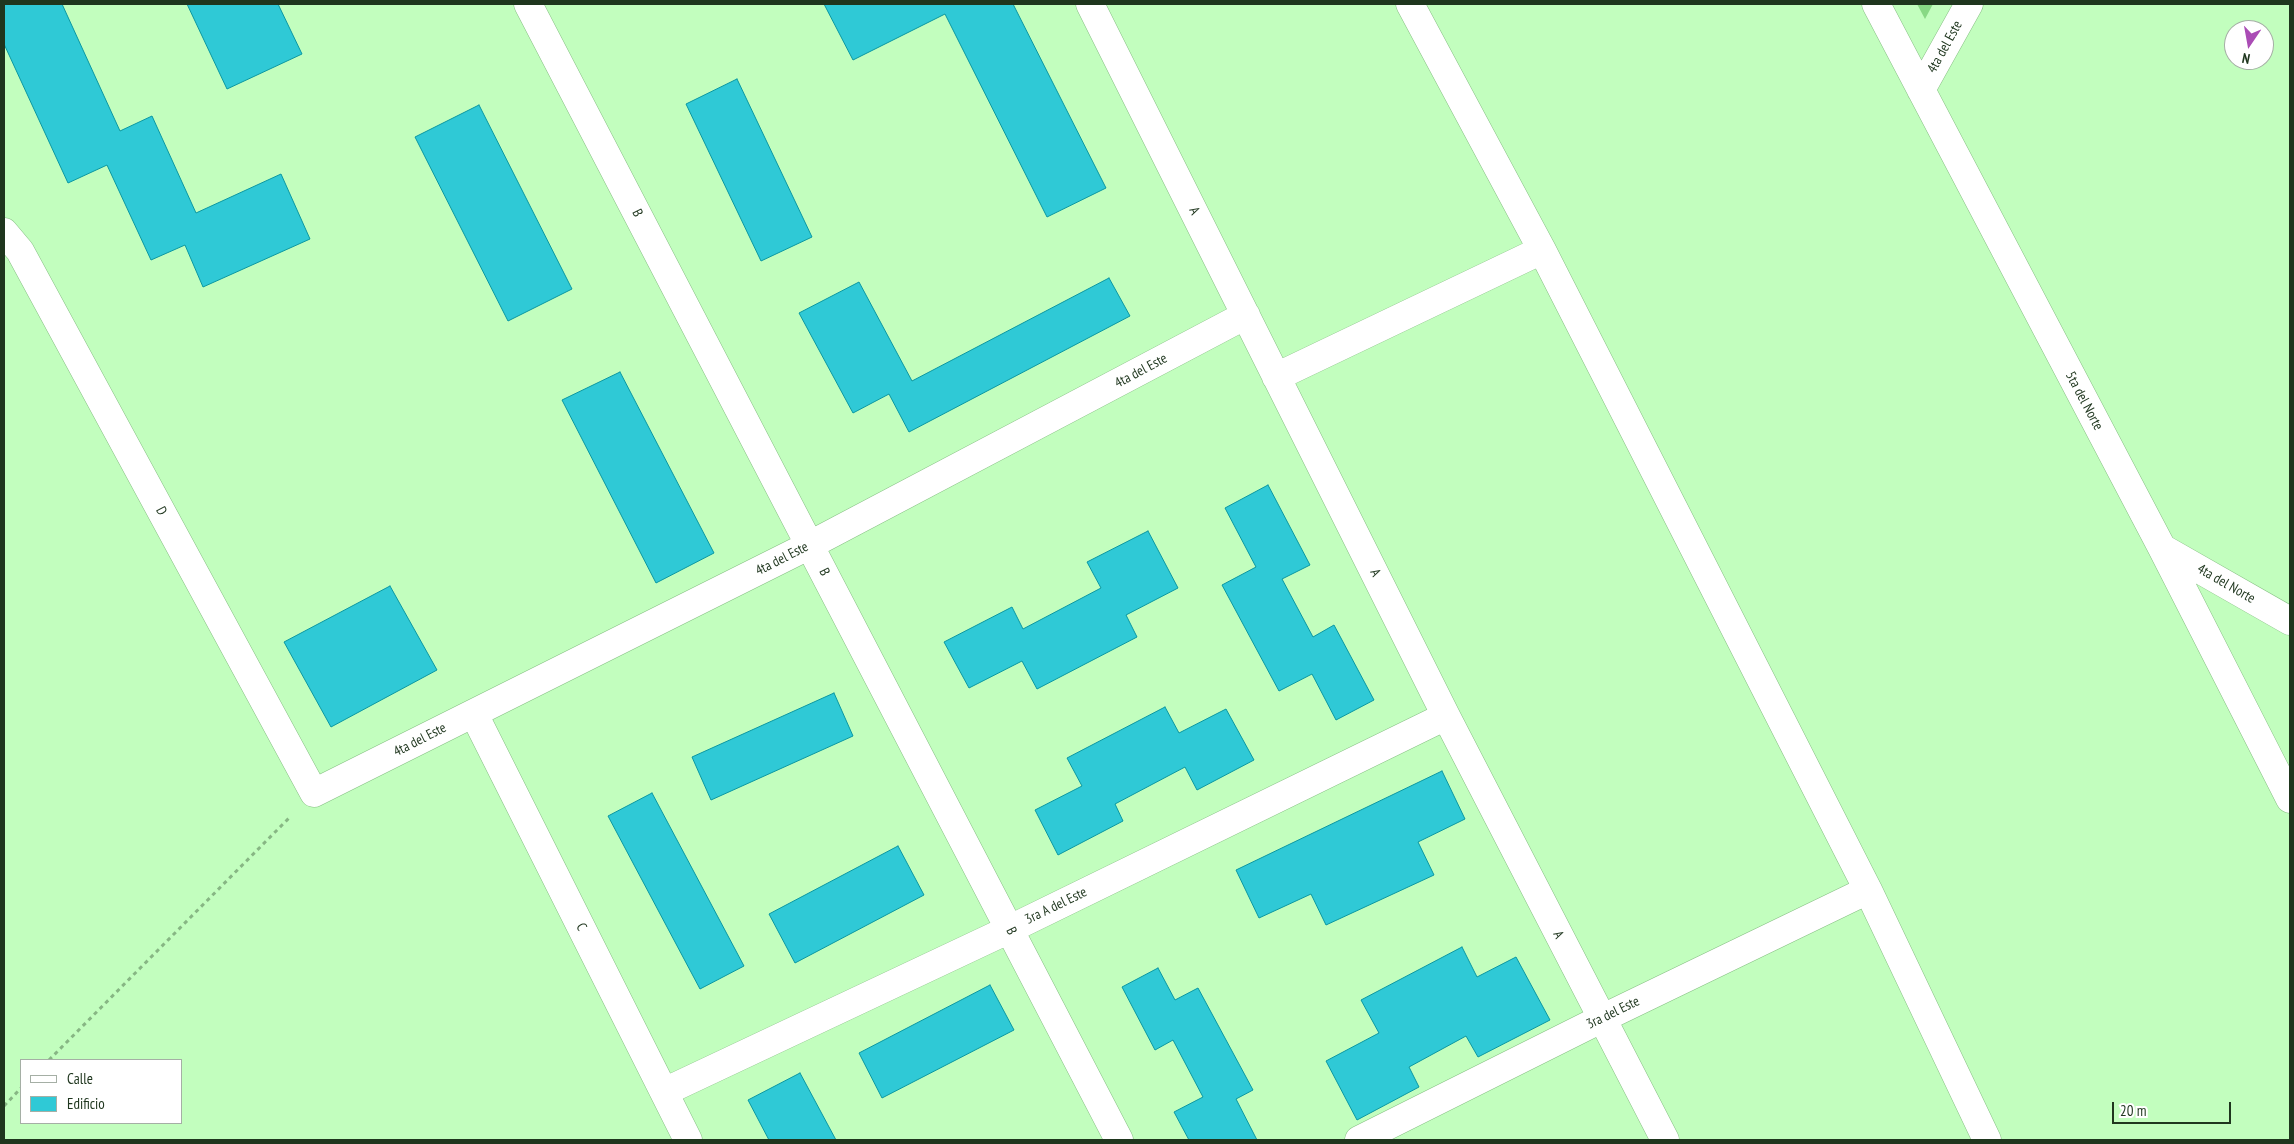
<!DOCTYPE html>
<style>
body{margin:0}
#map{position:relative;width:2294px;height:1144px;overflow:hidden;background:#c2febe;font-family:"PT Sans Narrow",sans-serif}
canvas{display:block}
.frame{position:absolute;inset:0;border:5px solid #1f361e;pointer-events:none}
.legend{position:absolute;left:20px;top:1059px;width:162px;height:65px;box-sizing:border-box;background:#fff;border:1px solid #a5afa5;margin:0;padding:6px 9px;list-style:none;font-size:15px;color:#1f361e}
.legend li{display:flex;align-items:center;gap:10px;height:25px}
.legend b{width:25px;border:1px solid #a5afa5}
.north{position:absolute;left:2224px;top:20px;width:50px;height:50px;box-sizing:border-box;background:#fff;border:1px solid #a5afa5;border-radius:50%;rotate:192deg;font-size:14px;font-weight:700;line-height:20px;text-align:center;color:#1f361e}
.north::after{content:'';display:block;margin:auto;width:18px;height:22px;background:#aa4cb5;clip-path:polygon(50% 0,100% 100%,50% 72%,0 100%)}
.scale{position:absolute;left:2112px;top:1102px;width:119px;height:22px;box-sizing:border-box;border:2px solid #1f361e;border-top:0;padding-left:6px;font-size:15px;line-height:18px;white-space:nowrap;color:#1f361e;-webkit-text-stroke:4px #fff;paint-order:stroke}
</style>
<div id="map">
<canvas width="2294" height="1144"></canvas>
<div class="frame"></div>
<ul class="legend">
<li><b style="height:6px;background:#fff"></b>Calle</li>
<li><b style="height:14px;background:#2fc9d6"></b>Edificio</li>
</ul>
<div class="north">N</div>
<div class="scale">20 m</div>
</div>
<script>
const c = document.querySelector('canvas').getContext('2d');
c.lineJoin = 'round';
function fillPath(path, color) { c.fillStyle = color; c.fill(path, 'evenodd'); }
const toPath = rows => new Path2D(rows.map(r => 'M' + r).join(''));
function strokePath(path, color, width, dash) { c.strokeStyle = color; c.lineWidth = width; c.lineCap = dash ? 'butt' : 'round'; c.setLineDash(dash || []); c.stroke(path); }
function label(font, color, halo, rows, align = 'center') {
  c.font = font + ' "PT Sans Narrow",sans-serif'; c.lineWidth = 4; c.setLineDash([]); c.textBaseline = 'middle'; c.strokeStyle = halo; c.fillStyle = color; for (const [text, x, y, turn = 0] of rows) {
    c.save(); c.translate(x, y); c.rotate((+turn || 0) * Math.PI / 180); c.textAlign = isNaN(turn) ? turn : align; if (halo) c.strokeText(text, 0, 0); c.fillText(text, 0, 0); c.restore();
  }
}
fillPath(toPath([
 [1917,4,1933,4,1925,19]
]), '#88d985');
const building = toPath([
 [4,4,62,4,120,131,152,116,196,213,281,174,310,239,203,287,185,245,151,260,107,165,68,183,4,44,4,4],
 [187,4,278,4,302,54,227,89,187,4],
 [824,4,1013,4,1106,188,1047,217,945,14,853,60,824,4],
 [737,79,812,237,761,261,686,104,737,79],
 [479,105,572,289,508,321,415,137,479,105],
 [1109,278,1130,316,909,432,889,394,853,413,799,313,859,282,912,381,1109,278],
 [620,372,714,553,656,583,562,400,620,372],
 [1268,485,1310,565,1282,579,1313,637,1334,625,1374,700,1336,720,1312,674,1279,691,1222,585,1256,567,1225,508,1268,485],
 [1148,531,1178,588,1126,615,1137,637,1037,689,1022,661,969,688,944,642,1012,607,1023,629,1101,588,1087,562,1148,531],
 [390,586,437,670,331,727,284,642,390,586],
 [834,693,853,736,711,800,692,757,834,693],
 [1165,707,1179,733,1226,709,1254,760,1197,790,1185,767,1115,804,1123,821,1058,855,1035,810,1082,786,1067,758,1165,707],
 [1442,771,1465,819,1418,842,1434,875,1326,925,1311,894,1259,918,1236,870,1442,771],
 [652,793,744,966,700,989,608,816,652,793],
 [898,846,924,895,795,963,769,914,898,846],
 [1462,947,1477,977,1516,957,1550,1020,1478,1057,1466,1036,1409,1067,1419,1087,1357,1120,1326,1061,1379,1033,1361,1000,1462,947],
 [1158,968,1175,1000,1198,988,1253,1090,1236,1099,1257,1140,1189,1140,1174,1112,1203,1097,1173,1040,1155,1050,1122,987,1158,968],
 [990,985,1014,1030,882,1098,859,1053,990,985],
 [800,1073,836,1140,769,1140,748,1100,800,1073]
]);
fillPath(building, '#2fc9d6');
strokePath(building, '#0a97a1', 1);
const street = toPath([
 [528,4,1119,1140],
 [1090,4,1446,716,1665,1140],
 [1410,4,1542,250,1868,890,1987,1140],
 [1876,4,2162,548,2290,799],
 [1921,90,1969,4],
 [4,232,20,251,314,793,810,545,1246,315],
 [1276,377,1542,250],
 [2162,548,2290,621],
 [474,714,688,1140],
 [664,1092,1010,929,1446,716],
 [1359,1140,1601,1019,1868,890]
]);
strokePath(street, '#86bf83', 29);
strokePath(toPath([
 [49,1060,290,817],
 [4,1106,21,1088]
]), '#87b684', 3, [4, 4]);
strokePath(street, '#fff', 28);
label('14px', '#1f361e', '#fff', [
 ["4ta del Este",1945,47,-61],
 ["A",1194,211,64],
 ["B",637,213,63],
 ["4ta del Este",1141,371,-28],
 ["5ta del Norte",2084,401,62],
 ["D",161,511,62],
 ["4ta del Este",782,559,-27],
 ["B",824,572,63],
 ["A",1375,573,63],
 ["4ta del Norte",2226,584,30],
 ["4ta del Este",420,740,-27],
 ["3ra A del Este",1056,906,-26],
 ["C",581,927,63],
 ["B",1011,931,63],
 ["A",1558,935,63],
 ["3ra del Este",1613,1013,-26]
]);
</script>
